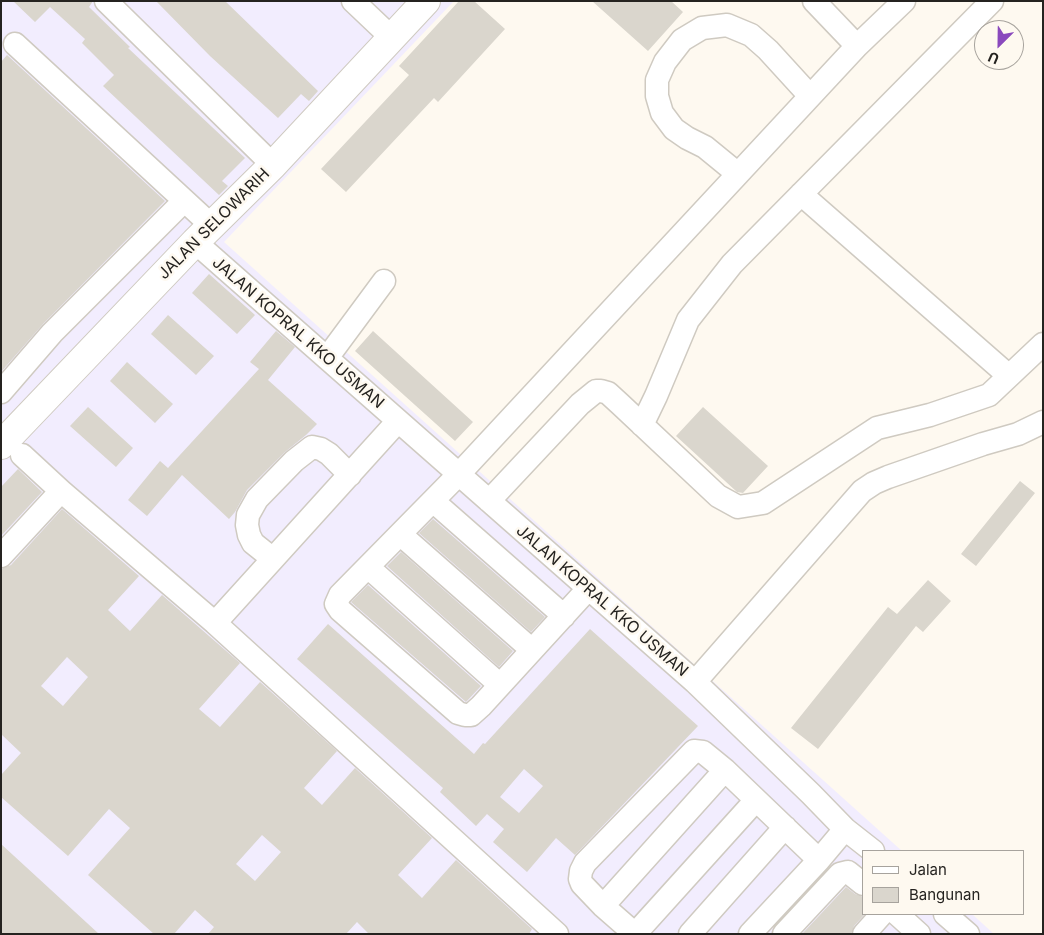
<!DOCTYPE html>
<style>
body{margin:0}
#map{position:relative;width:1044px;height:935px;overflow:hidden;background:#fef9f0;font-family:Inter,sans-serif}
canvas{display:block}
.frame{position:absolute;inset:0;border:2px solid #252320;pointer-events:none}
.legend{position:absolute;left:862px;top:850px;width:162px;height:65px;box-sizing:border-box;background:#fef9f0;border:1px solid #a7a39d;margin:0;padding:6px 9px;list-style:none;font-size:15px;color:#252320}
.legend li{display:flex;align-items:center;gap:10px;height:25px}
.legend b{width:25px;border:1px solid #a7a39d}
.north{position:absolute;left:974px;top:20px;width:50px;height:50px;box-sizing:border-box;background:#fef9f0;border:1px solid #a7a39d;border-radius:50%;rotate:203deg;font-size:14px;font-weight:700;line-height:20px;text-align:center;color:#252320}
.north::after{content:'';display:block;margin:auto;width:18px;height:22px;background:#8a49bd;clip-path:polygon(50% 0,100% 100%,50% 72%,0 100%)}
</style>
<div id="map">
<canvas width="1044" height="935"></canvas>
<div class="frame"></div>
<ul class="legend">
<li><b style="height:6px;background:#fff"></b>Jalan</li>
<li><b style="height:14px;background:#dad6cd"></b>Bangunan</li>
</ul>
<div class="north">U</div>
</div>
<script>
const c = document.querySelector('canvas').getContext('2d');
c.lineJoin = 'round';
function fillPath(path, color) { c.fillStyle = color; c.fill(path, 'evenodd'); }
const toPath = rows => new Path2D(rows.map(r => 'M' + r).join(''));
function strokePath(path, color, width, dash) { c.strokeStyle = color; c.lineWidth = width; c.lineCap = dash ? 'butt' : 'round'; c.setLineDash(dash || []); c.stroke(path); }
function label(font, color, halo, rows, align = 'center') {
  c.font = font + ' Inter,sans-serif'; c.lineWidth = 5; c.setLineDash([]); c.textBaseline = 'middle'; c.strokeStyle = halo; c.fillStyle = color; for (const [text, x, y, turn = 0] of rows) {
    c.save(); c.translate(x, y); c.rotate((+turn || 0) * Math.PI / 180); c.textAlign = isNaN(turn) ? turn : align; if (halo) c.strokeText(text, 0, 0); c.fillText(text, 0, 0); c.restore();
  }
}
fillPath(toPath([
 [1,1,454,1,224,242,902,851,863,851,863,914,972,914,994,934,1,934]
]), '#f2edfe');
fillPath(toPath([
 [13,1,93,1,89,7,130,47,128,48,245,158,222,181,228,186,219,195,103,86,114,75,82,43,85,39,50,7,35,22],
 [156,1,225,1,318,91,309,101,301,94,278,118,210,56],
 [459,1,474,1,505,29,438,102,434,98,346,192,321,169,409,75,399,66],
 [592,1,671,1,683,12,648,51],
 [7,55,165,201,43,324,1,372,1,62],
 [209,274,255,315,237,334,192,293],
 [168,315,214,356,196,375,151,334],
 [276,331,295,347,268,380,317,424,306,435,285,452,247,490,235,512,229,519,182,475,147,516,128,500,160,461,168,468,259,369,250,362],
 [373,331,473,422,455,441,355,351],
 [127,362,173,404,155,423,110,381],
 [88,407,133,448,116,467,70,426],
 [703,407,768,466,743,493,737,492,676,436],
 [18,469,42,492,1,536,1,487],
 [1020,481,1035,493,976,566,961,554],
 [62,509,139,576,108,610,130,631,162,595,240,663,199,709,220,727,260,682,337,751,304,788,322,805,355,768,432,838,398,875,422,898,456,860,532,929,529,934,369,934,357,922,346,934,208,934,214,927,195,910,174,934,154,934,88,875,130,828,109,809,68,856,1,797,1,775,21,753,1,734,1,569,11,565],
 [67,657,88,677,63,706,41,686],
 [262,835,281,852,255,881,236,864],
 [433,519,545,617,531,632,419,533],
 [401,552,513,651,499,667,387,566],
 [928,580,951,601,923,632,916,626,818,749,791,728,888,607,897,614],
 [368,585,481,686,466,702,351,602],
 [328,624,474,754,483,743,485,744,590,629,698,726,575,855,556,838,527,872,493,842,504,829,487,814,476,826,440,792,443,788,297,659],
 [524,769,543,786,519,813,500,797],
 [1,844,99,934,1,934],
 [846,887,855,894,863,897,863,914,865,914,854,926,851,934,802,934]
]), '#dad6cd');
const minor = toPath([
 [106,1,273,165],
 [353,1,392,38],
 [814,1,857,46],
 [15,44,212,226],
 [738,174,705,147,687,138,674,129,662,113,657,96,657,80,665,62,682,40,702,28,727,25,751,35,768,50,810,96],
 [801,194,1009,376],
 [195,242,695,682,862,491,874,483,888,477,983,444,1018,434,1043,422],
 [327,358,384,281],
 [1,392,52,333,184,201],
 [642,425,656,396,688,320,732,264,992,1],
 [22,455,61,491,215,623,557,934],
 [433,501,564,616],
 [489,501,580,404,596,391,601,391,608,393,620,404,718,496,738,507,763,503,877,428,930,415,989,395,1043,344],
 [400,534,532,650],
 [1,556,61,491],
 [273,559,253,543,249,535,247,525,248,515,257,499,294,461,312,447,321,449,329,454,350,475],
 [368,567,500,685],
 [588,589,481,706,471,715,465,715,458,713,340,610,336,604,340,595,459,474,857,46,904,1],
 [215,623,398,421],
 [695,682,811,794,845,829,819,860,750,934],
 [845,829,873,851],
 [603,906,725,770],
 [897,914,919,934],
 [945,914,968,934],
 [635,934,603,906,582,884,580,879,581,871,585,863,694,751,703,752,725,770,819,860],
 [635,934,756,800],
 [690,934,785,827],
 [784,934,840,874,848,872,863,884],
 [864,934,882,914]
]);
const major = toPath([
 [1,445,195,242,273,165,426,1]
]);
strokePath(minor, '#cfcac1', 25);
strokePath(major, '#cfcac1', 30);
strokePath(minor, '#fff', 22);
strokePath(major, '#fff', 28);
label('16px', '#252320', '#fef9f0', [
 ["JALAN SELOWARIH",214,224,-45],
 ["JALAN KOPRAL KKO USMAN",298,333,41],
 ["JALAN KOPRAL KKO USMAN",602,601,41]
]);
</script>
